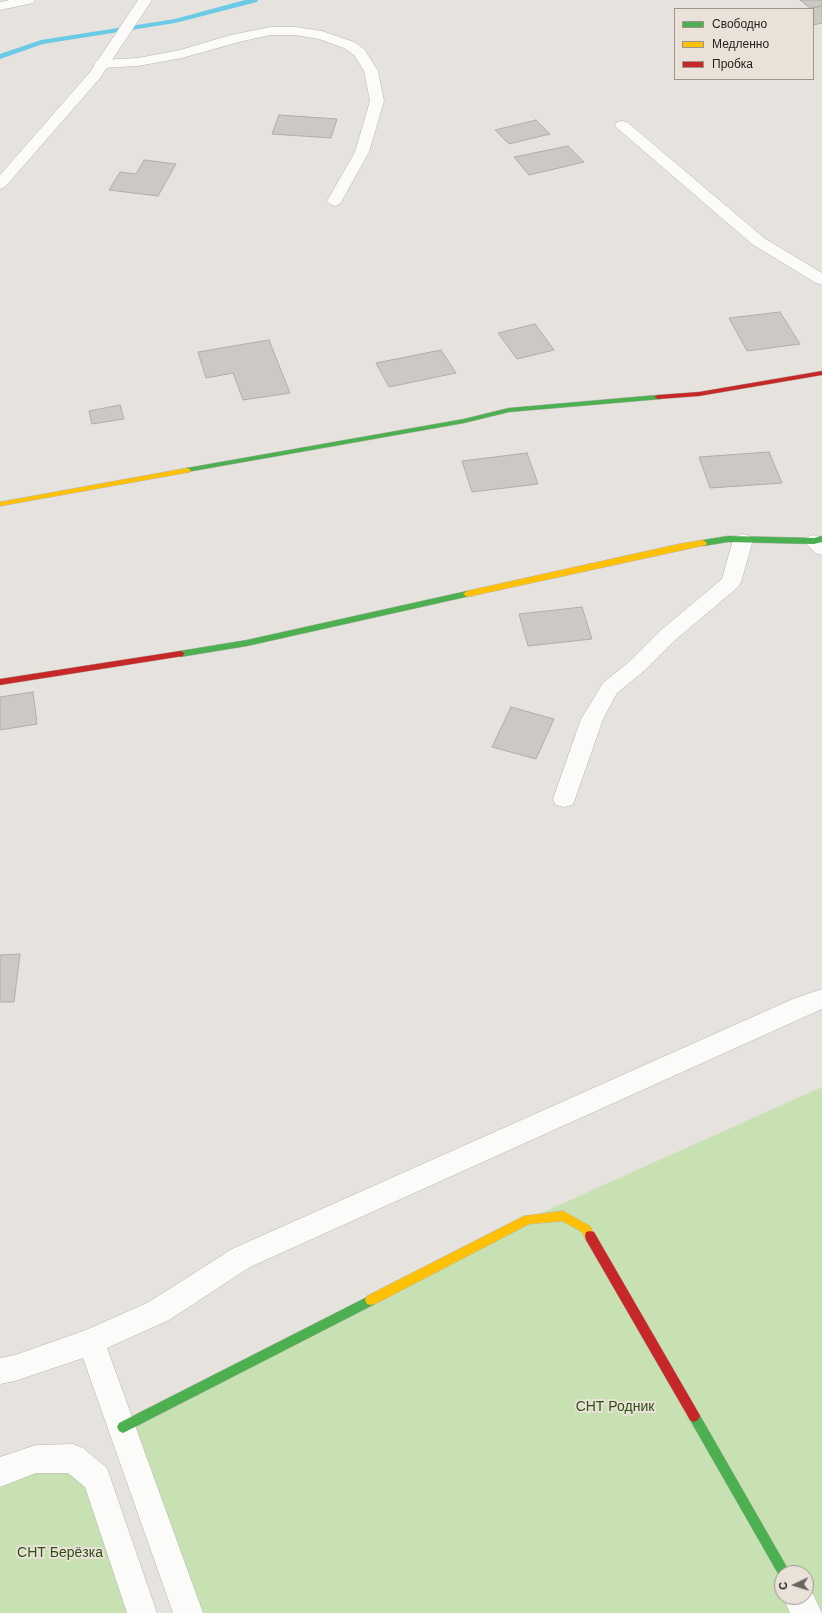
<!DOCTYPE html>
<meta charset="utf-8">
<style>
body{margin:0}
#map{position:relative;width:822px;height:1613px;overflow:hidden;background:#e6e2dd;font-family:Helvetica,sans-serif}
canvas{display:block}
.legend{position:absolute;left:674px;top:8px;width:140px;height:72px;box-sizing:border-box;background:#eae2d9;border:1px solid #9b958e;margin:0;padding:5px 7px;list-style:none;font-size:12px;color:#24211e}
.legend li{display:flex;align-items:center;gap:8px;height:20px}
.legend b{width:20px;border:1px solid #9b958e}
.north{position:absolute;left:774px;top:1565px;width:40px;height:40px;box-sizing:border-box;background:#eae2d9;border:1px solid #9b958e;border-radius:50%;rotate:266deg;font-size:11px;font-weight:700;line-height:16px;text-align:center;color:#24211e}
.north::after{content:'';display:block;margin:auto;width:14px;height:18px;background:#686561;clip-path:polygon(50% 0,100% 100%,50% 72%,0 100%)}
</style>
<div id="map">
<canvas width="822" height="1613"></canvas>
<ul class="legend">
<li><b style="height:5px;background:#4caf50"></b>Свободно</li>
<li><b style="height:5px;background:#ffc107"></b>Медленно</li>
<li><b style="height:5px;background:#c62828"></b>Пробка</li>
</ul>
<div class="north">С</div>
</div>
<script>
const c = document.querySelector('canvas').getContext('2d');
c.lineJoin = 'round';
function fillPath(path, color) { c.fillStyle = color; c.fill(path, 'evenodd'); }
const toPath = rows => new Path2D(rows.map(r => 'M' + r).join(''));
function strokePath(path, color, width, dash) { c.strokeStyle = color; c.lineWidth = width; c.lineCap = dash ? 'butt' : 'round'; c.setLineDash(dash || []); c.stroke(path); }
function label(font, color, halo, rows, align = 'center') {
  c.font = font + ' Helvetica,sans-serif'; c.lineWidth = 4; c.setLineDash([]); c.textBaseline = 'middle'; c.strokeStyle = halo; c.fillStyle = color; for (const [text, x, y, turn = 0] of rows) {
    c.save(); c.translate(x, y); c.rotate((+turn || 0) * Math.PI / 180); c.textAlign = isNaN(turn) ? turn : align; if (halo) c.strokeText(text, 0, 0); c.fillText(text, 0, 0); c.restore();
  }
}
fillPath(toPath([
 [822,1087,822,1613,188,1613,123,1428,528,1219],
 [782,1573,806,1573,806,1597,782,1597],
 [73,1458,142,1613,0,1613,0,1472]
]), '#c7e1b2');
fillPath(toPath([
 [245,0,258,0,257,2,175,23,43,44,0,59,0,54,41,40,175,19,245,0]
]), '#6bcae6');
const building = toPath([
 [800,0,822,0,822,6,810,8,800,0],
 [822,6,822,23,813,25,813,9,807,9,822,6],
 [279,115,337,119,331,138,272,134,279,115],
 [536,120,550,134,509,144,495,130,536,120],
 [568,146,584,162,529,175,514,157,568,146],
 [144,160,176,164,158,196,109,190,120,172,136,174,144,160],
 [780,312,800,344,747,351,729,318,780,312],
 [535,324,554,350,517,359,498,333,535,324],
 [269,340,290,393,243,400,233,373,206,378,198,352,269,340],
 [441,350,456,373,389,387,376,363,441,350],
 [120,405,124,419,92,424,89,411,120,405],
 [769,452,782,483,710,488,699,457,769,452],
 [527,453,538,484,472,492,462,461,527,453],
 [582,607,592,639,528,646,519,614,582,607],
 [33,692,37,724,0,730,0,697,33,692],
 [511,707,554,719,536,759,492,747,511,707],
 [20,954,14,1002,0,1002,0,955,20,954]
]);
fillPath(building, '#ccc9c5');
strokePath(building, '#b1ada9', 1);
const lane = toPath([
 [9,0,35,0,33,3,0,10,0,2,9,0],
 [270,27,295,27,322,31,354,42,364,49,378,71,384,101,369,152,340,204,335,206,330,204,327,201,355,152,370,101,364,71,354,55,344,48,319,39,295,35,270,35,239,42,182,58,138,66,101,68,96,67,94,64,96,61,101,60,138,58,180,50,231,35,270,27],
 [743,534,750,536,753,540,741,582,738,587,674,641,644,671,617,693,603,719,575,799,572,805,564,807,556,805,553,799,581,719,603,683,630,661,660,631,722,579,733,540,736,536,743,534],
 [814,535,822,538,822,555,815,553,804,541,807,537,814,535]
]);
const street = toPath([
 [138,0,152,0,100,78,5,187,0,189,0,175,90,72,138,0],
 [622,121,627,122,764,238,822,273,822,285,816,283,752,244,617,128,615,125,617,122,622,121],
 [822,989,822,1009,250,1267,169,1320,107,1348,203,1613,173,1613,83,1358,15,1381,0,1384,0,1358,15,1355,86,1330,149,1302,232,1249,793,999,822,989],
 [73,1444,83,1448,107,1468,157,1613,127,1613,85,1487,68,1473,36,1473,0,1487,0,1457,36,1445,73,1444],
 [806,1585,809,1586,822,1613,790,1613,783,1597,806,1597,806,1585]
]);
const fast = toPath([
 [658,395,662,397,661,399,509,412,464,423,187,472,183,470,187,468,464,419,509,408,658,395],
 [728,536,814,538,822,536,822,542,814,544,728,542,703,546,699,543,703,540,728,536],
 [467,591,470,592,471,594,470,596,247,646,180,657,176,654,180,651,247,640,467,591],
 [371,1295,375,1296,377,1300,375,1304,127,1431,123,1433,119,1431,117,1427,119,1423,371,1295],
 [694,1410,698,1412,788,1569,790,1573,782,1573,782,1578,780,1577,690,1420,688,1416,690,1412,694,1410]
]);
const slow = toPath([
 [187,468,191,470,190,472,0,506,0,502,187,468],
 [703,540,707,543,706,545,467,597,463,594,467,591,679,544,703,540],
 [563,1211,590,1226,595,1236,594,1240,590,1241,586,1240,582,1232,562,1221,529,1224,375,1304,371,1305,367,1304,365,1300,367,1296,524,1216,563,1211]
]);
const jam = toPath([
 [822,371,822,375,699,396,658,399,654,397,658,395,699,392,822,371],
 [180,651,183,652,184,654,183,656,0,685,0,679,180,651],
 [590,1231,594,1232,698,1412,700,1416,698,1420,694,1422,690,1420,586,1240,585,1236,586,1232,590,1231]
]);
strokePath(lane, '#b7b3af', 1);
strokePath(street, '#b7b3af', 1);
strokePath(fast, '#b7b3af', 1);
strokePath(slow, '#b7b3af', 1);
strokePath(jam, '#b7b3af', 1);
fillPath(lane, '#fbfbfa');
fillPath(street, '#fbfbfa');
fillPath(fast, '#4caf50');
fillPath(slow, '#ffc107');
fillPath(jam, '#c62828');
label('14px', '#2e4f15', '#eae2d9', [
 ["СНТ Родник",615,1407],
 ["СНТ Берёзка",60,1553]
]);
</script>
